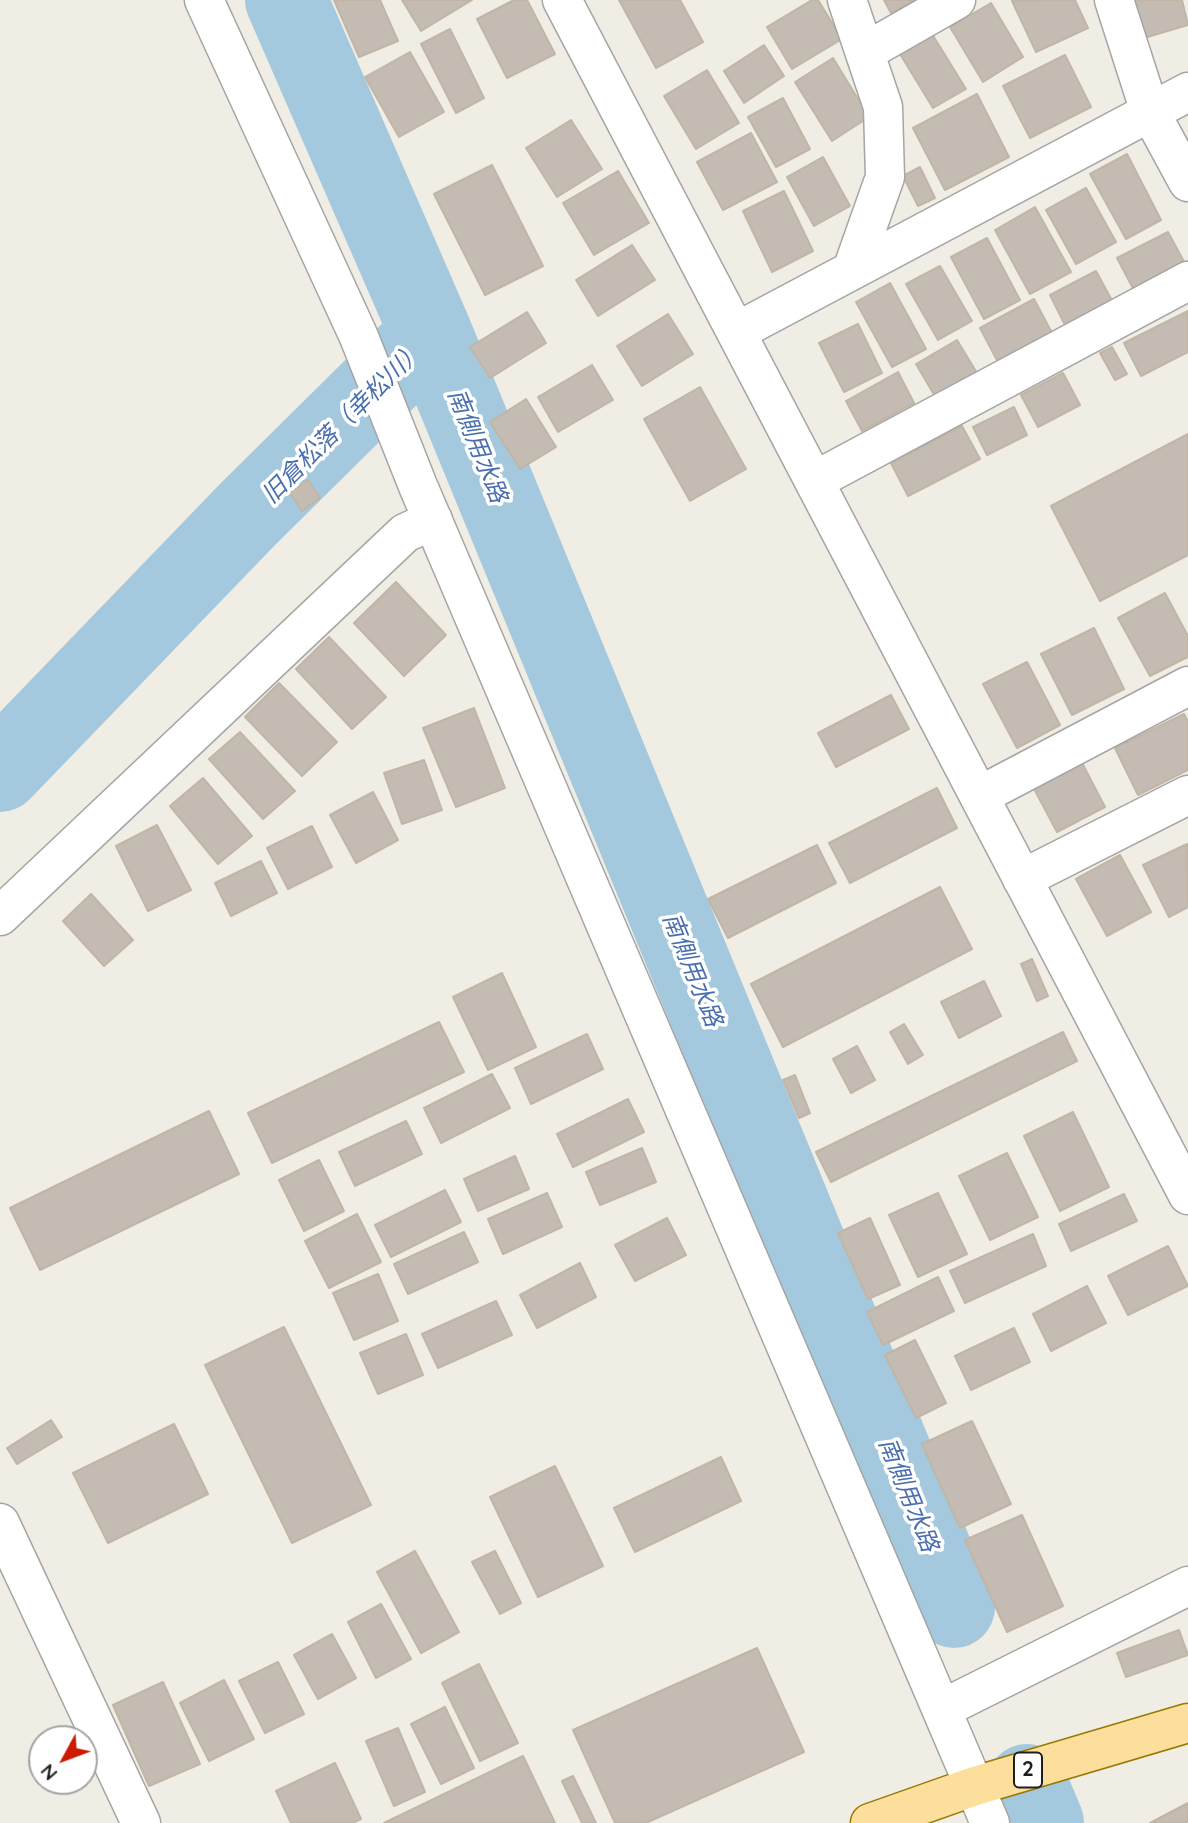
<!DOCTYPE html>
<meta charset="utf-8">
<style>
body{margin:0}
#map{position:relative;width:1188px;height:1823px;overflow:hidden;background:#efede4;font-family:Quicksand,sans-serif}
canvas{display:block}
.north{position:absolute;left:28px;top:1725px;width:70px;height:70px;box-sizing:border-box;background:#fff;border:2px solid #a5a5a5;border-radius:50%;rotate:229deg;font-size:19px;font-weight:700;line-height:28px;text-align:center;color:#1e1e1e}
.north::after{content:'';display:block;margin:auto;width:24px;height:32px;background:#cc1b00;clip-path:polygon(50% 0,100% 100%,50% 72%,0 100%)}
</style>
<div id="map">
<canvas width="1188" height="1823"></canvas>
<div class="north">N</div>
</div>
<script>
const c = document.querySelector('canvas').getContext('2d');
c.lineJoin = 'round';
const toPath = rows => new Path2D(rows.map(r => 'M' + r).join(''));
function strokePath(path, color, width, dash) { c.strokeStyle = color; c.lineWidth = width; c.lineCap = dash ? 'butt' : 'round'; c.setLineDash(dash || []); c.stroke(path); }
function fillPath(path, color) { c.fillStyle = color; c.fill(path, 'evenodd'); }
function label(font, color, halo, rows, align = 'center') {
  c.font = font + ' Quicksand,"Noto Sans JP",sans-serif'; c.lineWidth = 7; c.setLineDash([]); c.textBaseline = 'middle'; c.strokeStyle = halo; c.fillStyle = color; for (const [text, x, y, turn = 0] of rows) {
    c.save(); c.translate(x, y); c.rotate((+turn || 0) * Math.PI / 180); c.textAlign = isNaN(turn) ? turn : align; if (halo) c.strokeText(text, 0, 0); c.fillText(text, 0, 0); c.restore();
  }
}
strokePath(toPath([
 [286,0,431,333,954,1607],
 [0,771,248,514,431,333],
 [1027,1785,1043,1823]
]), '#a4c8dd', 82);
const building = toPath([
 [334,0,380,0,398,41,359,57,334,0],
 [402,0,472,0,421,31,402,0],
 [514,0,527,0,555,54,507,78,477,19,514,0],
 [619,0,680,0,703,42,656,68,619,0],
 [812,0,818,0,842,39,792,69,767,27,812,0],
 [884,0,915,0,891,13,884,0],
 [1075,0,1088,28,1036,52,1012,1,1075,0],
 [1132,0,1182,0,1188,25,1144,38,1132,0],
 [991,3,1023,57,983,82,950,27,991,3],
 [450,29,484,98,456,113,421,44,450,29],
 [932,34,966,89,933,108,900,54,932,34],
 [764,45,784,76,744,103,724,71,764,45],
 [410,52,444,112,399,137,365,77,410,52],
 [1065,55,1091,107,1030,138,1003,86,1065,55],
 [833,58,869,117,832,141,795,82,833,58],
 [707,70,739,123,696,149,664,96,707,70],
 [977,94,1009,157,945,190,913,128,977,94],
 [783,98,810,149,776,167,748,117,783,98],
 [571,120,602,169,557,197,526,148,571,120],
 [751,133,777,182,723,210,697,162,751,133],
 [1127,154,1161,220,1126,239,1090,174,1127,154],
 [823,157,850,206,814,226,787,177,823,157],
 [492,165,543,266,485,295,434,194,492,165],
 [920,167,935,198,918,206,903,176,920,167],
 [618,171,649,223,594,255,563,203,618,171],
 [1086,188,1116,242,1076,264,1046,210,1086,188],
 [784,191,813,251,772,272,743,211,784,191],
 [1035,207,1071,272,1030,294,995,230,1035,207],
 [1168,232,1188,269,1137,296,1117,258,1168,232],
 [987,238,1020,300,984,319,951,257,987,238],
 [632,245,655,280,598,316,576,280,632,245],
 [940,266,972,321,938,340,906,284,940,266],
 [1096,271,1115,306,1068,331,1050,295,1096,271],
 [890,283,926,349,892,367,856,302,890,283],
 [1034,299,1052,333,998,362,980,328,1034,299],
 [1188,311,1188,352,1141,376,1124,343,1188,311],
 [527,312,546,343,490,378,470,347,527,312],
 [668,314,693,354,642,386,617,346,668,314],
 [858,324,882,373,844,392,819,343,858,324],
 [957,340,977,373,936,398,916,364,957,340],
 [1112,347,1127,374,1115,380,1100,353,1112,347],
 [592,365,613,400,558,432,538,397,592,365],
 [898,372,914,403,862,431,846,401,898,372],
 [1063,373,1080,405,1038,427,1021,395,1063,373],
 [700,387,746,469,690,501,644,419,700,387],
 [526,399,556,447,520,469,490,422,526,399],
 [1014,407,1027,435,987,455,973,427,1014,407],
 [962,426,980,459,908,496,891,463,962,426],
 [1188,434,1188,555,1100,601,1051,506,1188,434],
 [308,480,320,498,302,511,290,493,308,480],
 [396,582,446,635,404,676,354,623,396,582],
 [1165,593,1188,636,1188,657,1150,676,1118,618,1165,593],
 [1094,628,1124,689,1072,715,1041,654,1094,628],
 [329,637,386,697,352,729,296,669,329,637],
 [1027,662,1060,725,1017,748,983,684,1027,662],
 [279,683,337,742,302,776,245,717,279,683],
 [891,695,909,729,836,767,818,733,891,695],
 [474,708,505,788,456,807,423,728,474,708],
 [1184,714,1188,722,1188,770,1138,795,1115,748,1184,714],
 [240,732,295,791,263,819,209,759,240,732],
 [424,760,442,810,402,824,384,773,424,760],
 [1081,761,1105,807,1057,832,1032,785,1081,761],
 [203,778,252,836,218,864,170,806,203,778],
 [937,788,957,828,850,883,829,843,937,788],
 [373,792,398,840,356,863,330,815,373,792],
 [157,825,191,890,148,911,116,846,157,825],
 [312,826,332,867,288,889,267,848,312,826],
 [1187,844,1188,907,1169,917,1143,865,1187,844],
 [817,845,836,883,728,938,708,899,817,845],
 [1120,855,1151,912,1107,936,1076,879,1120,855],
 [261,861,277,893,231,916,215,883,261,861],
 [940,887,972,949,783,1047,751,984,940,887],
 [91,894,133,940,104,966,63,921,91,894],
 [1032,959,1048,996,1037,1001,1021,964,1032,959],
 [502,973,536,1047,488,1070,453,997,502,973],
 [984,981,1001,1016,959,1038,941,1002,984,981],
 [439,1022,464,1072,272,1163,248,1113,439,1022],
 [904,1024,923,1055,908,1064,890,1032,904,1024],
 [1063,1032,1077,1061,831,1182,816,1152,1063,1032],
 [587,1034,603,1069,531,1104,515,1068,587,1034],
 [857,1046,875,1080,851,1093,833,1059,857,1046],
 [492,1074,510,1108,441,1143,424,1108,492,1074],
 [795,1075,810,1113,799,1118,783,1080,795,1075],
 [628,1099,644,1132,573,1167,557,1134,628,1099],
 [209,1111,239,1174,40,1270,10,1208,209,1111],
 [1073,1112,1109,1187,1060,1211,1024,1136,1073,1112],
 [406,1121,422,1154,355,1186,339,1152,406,1121],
 [642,1148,656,1182,600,1205,586,1172,642,1148],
 [1007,1153,1038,1217,990,1240,959,1176,1007,1153],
 [515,1156,529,1189,478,1211,464,1179,515,1156],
 [319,1160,344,1211,304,1231,279,1180,319,1160],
 [445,1190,461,1222,391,1257,375,1225,445,1190],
 [547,1193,562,1227,503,1254,488,1219,547,1193],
 [938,1193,967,1254,918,1277,889,1215,938,1193],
 [1124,1194,1137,1221,1071,1251,1059,1224,1124,1194],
 [357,1214,381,1262,329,1288,305,1241,357,1214],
 [667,1218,686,1255,635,1281,615,1245,667,1218],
 [870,1218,900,1285,868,1299,838,1233,870,1218],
 [464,1232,478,1262,408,1294,394,1264,464,1232],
 [1033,1234,1046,1266,965,1303,950,1271,1033,1234],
 [1168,1246,1188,1286,1128,1315,1108,1276,1168,1246],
 [580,1263,596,1297,537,1328,520,1295,580,1263],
 [378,1274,398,1321,354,1340,333,1293,378,1274],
 [938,1277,954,1311,883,1345,867,1312,938,1277],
 [1087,1286,1106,1323,1051,1351,1033,1314,1087,1286],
 [496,1301,512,1335,438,1368,422,1334,496,1301],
 [284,1327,371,1505,292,1543,205,1365,284,1327],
 [1014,1328,1030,1362,971,1390,955,1356,1014,1328],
 [406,1334,423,1375,378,1394,360,1353,406,1334],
 [915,1340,946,1403,916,1418,885,1355,915,1340],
 [51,1420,62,1437,17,1464,7,1448,51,1420],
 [972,1421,1011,1504,960,1528,922,1444,972,1421],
 [174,1424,208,1494,108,1543,73,1473,174,1424],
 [721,1457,741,1501,635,1552,614,1508,721,1457],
 [555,1466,603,1566,538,1597,490,1497,555,1466],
 [1022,1515,1063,1606,1007,1632,965,1540,1022,1515],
 [415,1551,459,1632,421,1653,377,1572,415,1551],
 [495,1551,521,1603,500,1614,472,1562,495,1551],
 [381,1604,411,1659,376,1678,348,1622,381,1604],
 [1179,1630,1188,1655,1126,1677,1117,1653,1179,1630],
 [332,1634,356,1678,318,1699,294,1655,332,1634],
 [757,1648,804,1752,646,1823,615,1823,573,1730,757,1648],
 [278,1662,304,1714,265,1733,239,1681,278,1662],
 [479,1664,518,1743,480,1761,442,1683,479,1664],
 [224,1680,254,1739,209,1761,180,1703,224,1680],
 [163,1682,200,1764,149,1786,113,1705,163,1682],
 [445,1707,474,1768,441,1784,411,1724,445,1707],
 [398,1728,425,1792,394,1806,366,1741,398,1728],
 [523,1756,555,1823,384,1823,523,1756],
 [335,1763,361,1819,353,1823,291,1823,276,1791,335,1763],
 [573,1776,596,1823,582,1823,562,1781,573,1776],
 [1188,1803,1188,1823,1150,1823,1188,1803]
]);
fillPath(building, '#c4bcb3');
strokePath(building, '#c1b5a6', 2);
const minor = toPath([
 [204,0,359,337,418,486,990,1823],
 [562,0,1188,1195],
 [847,0,883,107,885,177,852,270],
 [1114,0,1150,112,1188,182],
 [865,52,956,0],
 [736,332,1188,92],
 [814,481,1188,281],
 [979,796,1188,686],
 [1022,879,1188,795],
 [0,916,405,533,433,520],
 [0,1523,141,1823],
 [942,1709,1188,1586]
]);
const major = toPath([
 [870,1823,975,1786,1188,1723]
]);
strokePath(minor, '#a5a5a5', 41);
strokePath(major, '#987900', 41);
strokePath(minor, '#fff', 38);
strokePath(major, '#fcdf9c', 38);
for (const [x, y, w] of [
 [1028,1770,28]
]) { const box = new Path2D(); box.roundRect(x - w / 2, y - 17.5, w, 35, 5); c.fillStyle = '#fff'; c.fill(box); strokePath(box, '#1e1e1e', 2); }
label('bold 21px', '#1e1e1e', null, [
 ["2",1028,1770]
]);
label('italic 24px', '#4a6fae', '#fff', [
 ["旧倉松落（幸松川）",343,423,-45],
 ["南側用水路",477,446,68],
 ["南側用水路",692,970,68],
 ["南側用水路",908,1495,68]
]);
</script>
